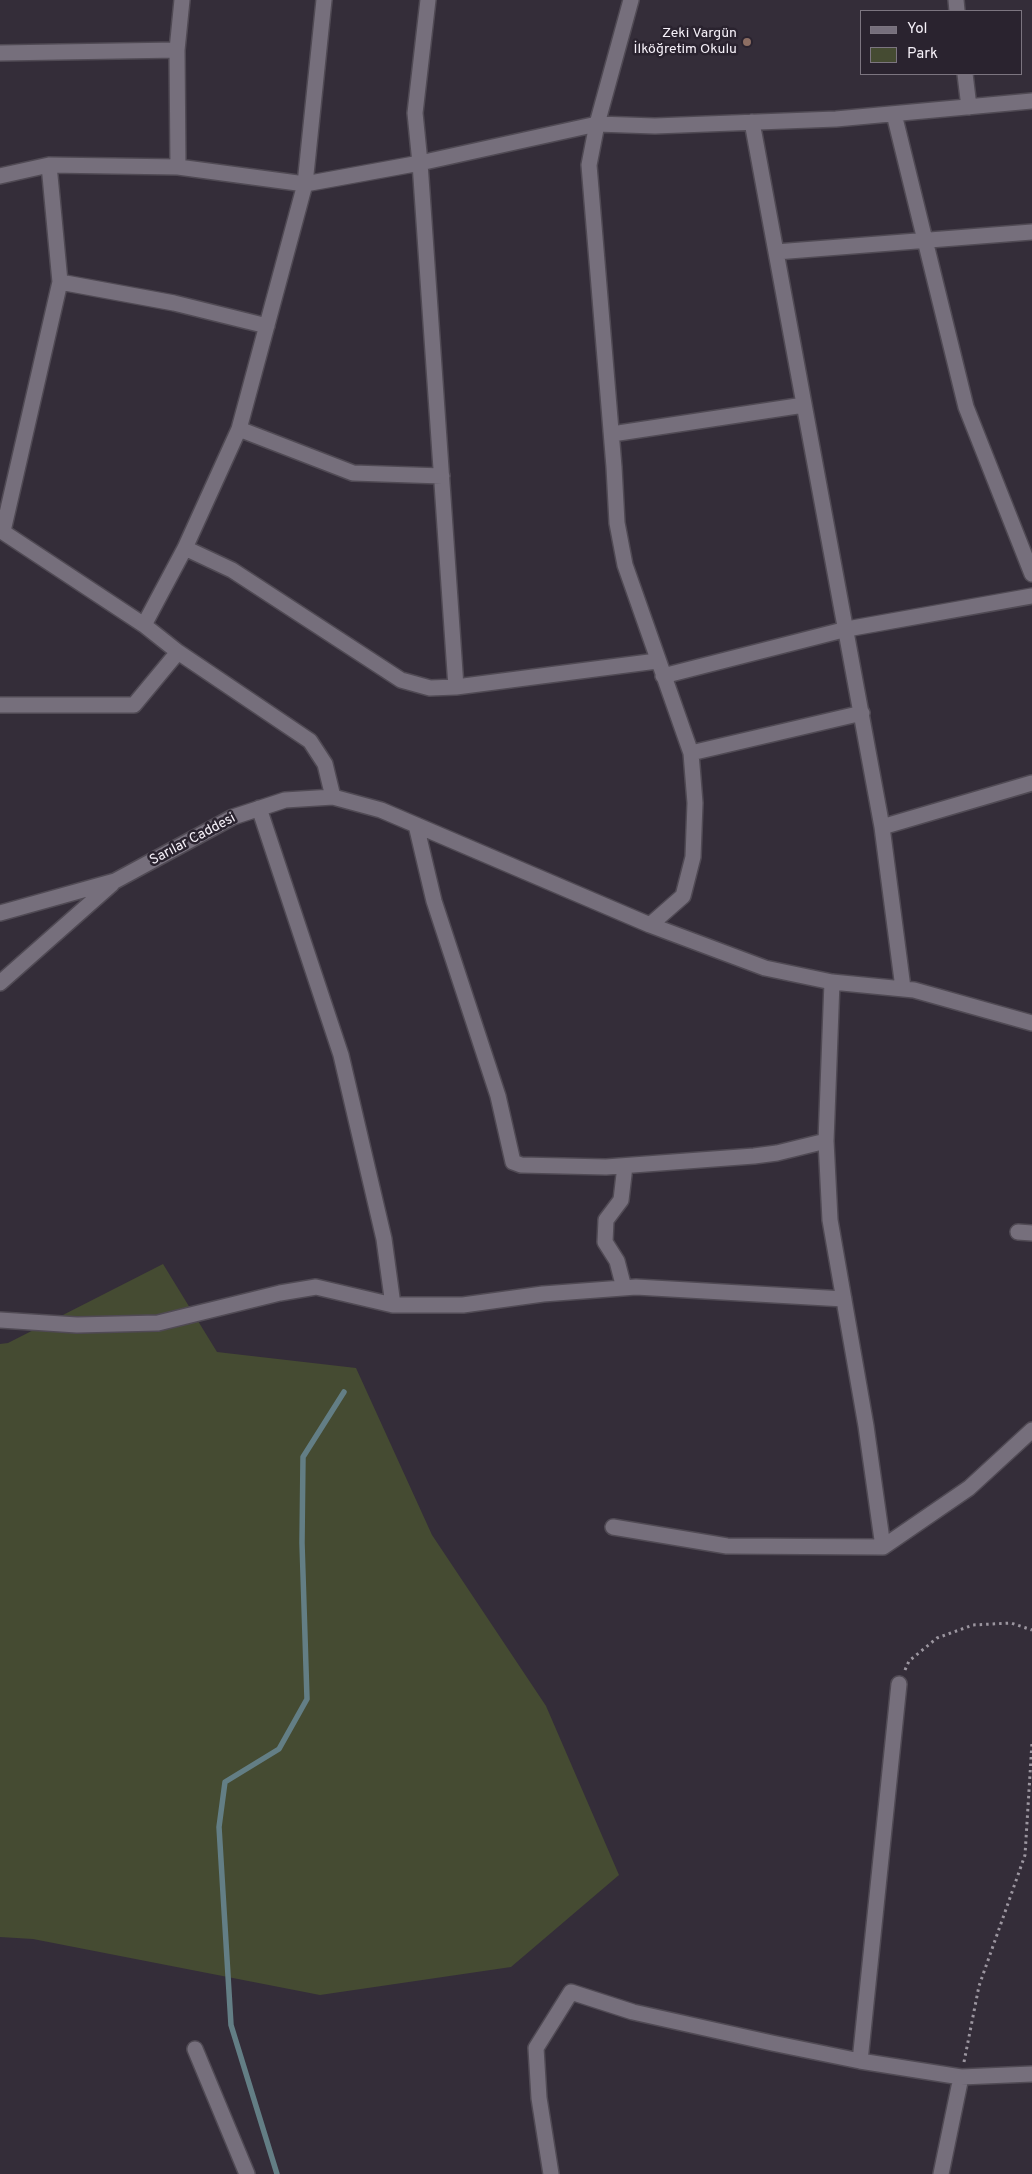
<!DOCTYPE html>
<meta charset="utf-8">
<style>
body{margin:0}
#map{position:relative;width:1032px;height:2174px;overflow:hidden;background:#342d39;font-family:Overpass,sans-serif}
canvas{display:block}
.legend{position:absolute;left:860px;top:10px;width:162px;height:65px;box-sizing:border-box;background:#2a232f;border:1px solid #7c7580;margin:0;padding:6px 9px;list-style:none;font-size:15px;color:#f6f1f9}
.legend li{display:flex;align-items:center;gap:10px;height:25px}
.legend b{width:25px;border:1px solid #7c7580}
</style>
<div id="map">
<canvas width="1032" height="2174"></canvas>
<ul class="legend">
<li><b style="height:6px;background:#766f7c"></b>Yol</li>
<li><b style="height:14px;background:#454b32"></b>Park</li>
</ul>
</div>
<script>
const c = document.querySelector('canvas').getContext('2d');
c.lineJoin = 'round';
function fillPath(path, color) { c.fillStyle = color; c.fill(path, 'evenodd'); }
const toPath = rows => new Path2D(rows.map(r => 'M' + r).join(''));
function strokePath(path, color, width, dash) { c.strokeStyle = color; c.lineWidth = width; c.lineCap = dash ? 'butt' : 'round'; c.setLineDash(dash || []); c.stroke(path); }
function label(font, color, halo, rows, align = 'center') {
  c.font = font + ' Overpass,sans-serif'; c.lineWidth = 5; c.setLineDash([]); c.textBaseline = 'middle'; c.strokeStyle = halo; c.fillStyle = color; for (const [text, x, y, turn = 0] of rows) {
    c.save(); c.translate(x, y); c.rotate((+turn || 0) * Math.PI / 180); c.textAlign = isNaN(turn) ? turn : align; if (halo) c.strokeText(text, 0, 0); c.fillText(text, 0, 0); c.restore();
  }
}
fillPath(toPath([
 [163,1264,217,1352,356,1368,432,1535,546,1706,619,1875,511,1967,320,1995,33,1939,0,1937,0,1344,8,1343]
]), '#454b32');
strokePath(toPath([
 [277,2174,231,2025,219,1827,225,1782,279,1749,307,1699,302,1543,303,1457,344,1392]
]), '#637e85', 5.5);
const minor = toPath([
 [428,0,415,113,420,163,456,687],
 [631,0,597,124,589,165,614,467,617,523,625,565,691,753,695,803,693,857,683,896,650,925],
 [956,0,957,11],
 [0,53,177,50],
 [965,74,969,107],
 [894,114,966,407,1032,574],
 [752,122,882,827,903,988],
 [178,167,177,50,182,0],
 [0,176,49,165,178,167,305,184,420,163,597,124,655,126,836,119,1032,101],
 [776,252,1032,232],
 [60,282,174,303,267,326],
 [239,429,353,473,442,476],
 [612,434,804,405],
 [0,530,144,625,178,652,310,741,325,764,333,797],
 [3,531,60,282,49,165],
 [185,548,232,570,401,680,430,688,456,687,657,661],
 [144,625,185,548,239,429,305,184,324,0],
 [663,676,847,629,1032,596],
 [0,705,134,705,178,652],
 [691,753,862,713],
 [259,808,341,1055,384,1239,393,1305],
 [416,825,434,901,498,1096,513,1162,521,1165,606,1167,754,1156,777,1153,826,1141],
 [882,827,1032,783],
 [0,913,115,881,233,817,285,800,333,797,381,810,650,925,765,968,832,982,914,990,1032,1023],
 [832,982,826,1141,830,1220,866,1426,883,1547],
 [0,983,112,884],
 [1018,1232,1032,1233],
 [624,1288,617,1261,605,1242,606,1220,621,1200,625,1166],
 [0,1320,77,1325,158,1323,280,1293,316,1287,393,1305,463,1305,543,1294,636,1287,844,1299],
 [613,1527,727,1546,883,1547,969,1488,1032,1430],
 [195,2049,247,2174],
 [860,2061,899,1684],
 [551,2174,539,2098,536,2048,571,1992,633,2012,772,2043,860,2061,961,2077],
 [941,2174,961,2077,1032,2074]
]);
strokePath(minor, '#504a54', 18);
strokePath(toPath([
 [905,1670,909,1661,937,1638,973,1625,1011,1623,1032,1630],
 [964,2062,979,1986,1025,1855,1032,1742]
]), '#9c96a0', 3, [2.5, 4]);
strokePath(minor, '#766f7c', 15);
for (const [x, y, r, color] of [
 [747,42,5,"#8d6e63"]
]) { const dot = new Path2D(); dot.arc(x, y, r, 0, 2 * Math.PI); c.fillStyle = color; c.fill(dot); strokePath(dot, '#2a232f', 2); }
label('14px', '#f6f1f9', '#2a232f', [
 ["Zeki Vargün",737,34],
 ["İlköğretim Okulu",737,50]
], 'right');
label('14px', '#f6f1f9', '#2a232f', [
 ["Sarılar Caddesi",193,840,-28]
]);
</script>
